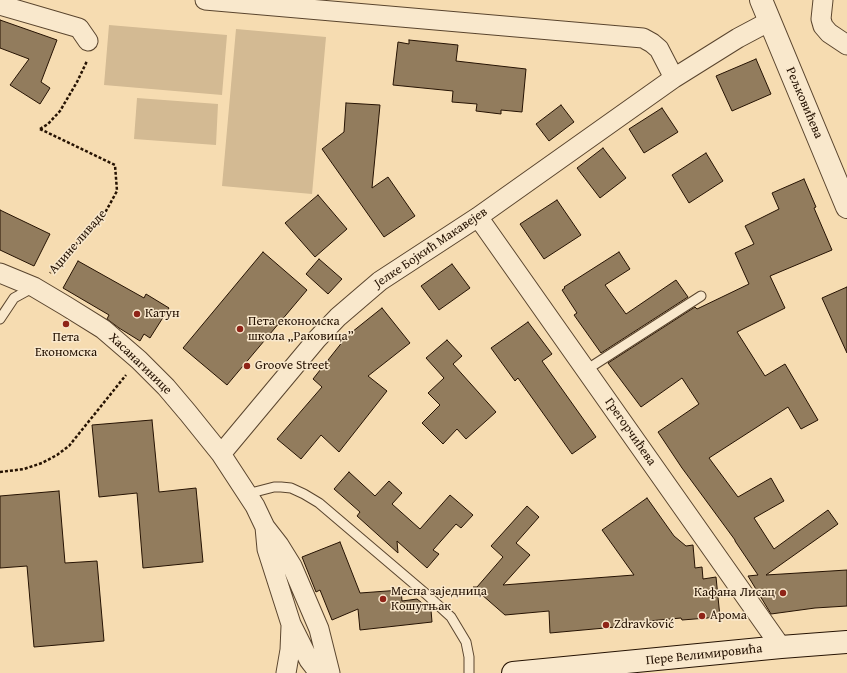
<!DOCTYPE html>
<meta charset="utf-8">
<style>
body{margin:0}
canvas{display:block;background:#f6dcb1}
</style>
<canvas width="847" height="673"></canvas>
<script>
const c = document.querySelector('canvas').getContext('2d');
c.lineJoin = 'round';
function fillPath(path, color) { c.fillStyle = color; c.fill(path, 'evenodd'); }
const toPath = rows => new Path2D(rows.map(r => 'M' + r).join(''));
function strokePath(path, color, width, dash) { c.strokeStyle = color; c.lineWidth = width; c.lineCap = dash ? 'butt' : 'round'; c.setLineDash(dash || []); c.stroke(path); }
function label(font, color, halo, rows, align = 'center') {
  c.font = font + ' "Gentium Book Plus",serif'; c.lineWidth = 3; c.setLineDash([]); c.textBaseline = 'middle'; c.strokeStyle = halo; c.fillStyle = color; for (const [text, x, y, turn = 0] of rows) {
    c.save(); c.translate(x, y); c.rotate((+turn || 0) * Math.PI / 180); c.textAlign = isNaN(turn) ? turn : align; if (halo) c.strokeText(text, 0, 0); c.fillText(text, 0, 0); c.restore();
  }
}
fillPath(toPath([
 [109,25,227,35,222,95,104,85],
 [236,29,326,37,312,194,222,186],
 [137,98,218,104,216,145,134,139]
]), '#d3ba93');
const building = toPath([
 [0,20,57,40,41,82,50,88,40,104,10,85,29,59,0,48,0,20],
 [409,40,458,45,456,61,526,69,522,112,501,110,501,114,476,111,477,104,452,102,453,91,393,85,398,42,409,44,409,40],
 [756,59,771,94,732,111,716,76,756,59],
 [346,103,380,105,372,188,388,177,415,216,384,237,322,149,344,132,346,103],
 [561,105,574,122,549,141,536,124,561,105],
 [662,108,678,132,644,153,629,129,662,108],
 [603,148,626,178,600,198,577,168,603,148],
 [706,153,723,181,689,203,672,175,706,153],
 [804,179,816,207,814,208,832,250,770,276,785,308,737,332,765,376,785,364,818,420,801,429,788,407,709,458,738,497,771,478,784,501,754,518,774,549,828,510,838,524,766,575,847,570,847,606,815,608,771,614,748,576,758,575,735,541,735,540,682,468,658,432,699,404,682,378,641,407,608,363,695,307,697,309,749,284,735,253,754,244,745,226,779,209,772,193,804,179],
 [318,195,347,229,315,257,285,223,318,195],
 [557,200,581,235,544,259,520,224,557,200],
 [0,210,50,234,34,266,0,250,0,210],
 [263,252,307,290,227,385,183,348,263,252],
 [619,252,630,269,605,285,626,314,676,280,688,297,601,353,574,315,577,313,562,290,565,288,564,287,619,252],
 [319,259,342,279,328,294,306,274,319,259],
 [78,261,144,298,146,294,169,308,150,338,144,334,140,341,119,328,107,319,109,315,63,288,78,261],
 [452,264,470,288,439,310,421,286,452,264],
 [847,287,847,353,822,298,847,287],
 [382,308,410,343,368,376,387,391,339,452,321,435,301,459,277,439,322,387,313,379,347,336,382,308],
 [528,322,552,354,542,361,596,437,572,454,518,378,515,381,491,348,528,322],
 [447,340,462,356,453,364,496,412,466,439,457,429,443,444,422,423,440,405,428,393,444,378,426,358,447,340],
 [152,420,159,492,196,488,203,562,143,568,137,493,99,497,92,425,152,420],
 [349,472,375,496,389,481,402,493,392,504,420,529,450,495,473,515,461,528,456,524,433,550,439,554,427,568,397,541,398,553,357,516,360,512,334,489,349,472],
 [59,491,65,563,97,561,104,641,34,647,27,566,0,568,0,496,59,491],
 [647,498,674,536,686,546,693,545,695,568,702,567,703,579,716,577,720,617,682,620,681,618,627,623,627,626,550,633,549,611,505,615,473,587,477,587,503,557,491,546,527,506,539,517,516,543,530,555,503,585,634,575,602,530,647,498],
 [340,542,360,593,401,590,402,601,417,599,431,610,432,622,360,630,358,609,332,620,320,590,316,592,302,557,340,542]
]);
fillPath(building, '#927c5d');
strokePath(building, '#261303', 1);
const service = toPath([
 [0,319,14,298,34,287],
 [586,370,701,296],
 [247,494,274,487,281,487,291,488,304,494,319,503,426,594,451,617,466,642,469,657,469,673]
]);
const minor = toPath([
 [205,0,643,38,652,43,659,49,674,78],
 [823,0,821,19,823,26,829,33,847,45],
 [0,5,79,28,88,41],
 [478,217,781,647],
 [0,273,34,287,66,306,103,329,139,360,166,387,188,413,221,454,255,506,265,527,279,545,292,566,319,629,330,673],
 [221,454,317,339,338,317,380,281,478,217,674,78,738,38,770,21],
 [265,527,267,549,291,624,309,660,319,673],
 [286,673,290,650,291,626]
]);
const tertiary = toPath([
 [761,0,847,207]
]);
const secondary = toPath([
 [513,673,781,647,847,642]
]);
strokePath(service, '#5a452e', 11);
strokePath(minor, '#5a452e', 21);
strokePath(tertiary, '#5a452e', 24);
strokePath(secondary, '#261303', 24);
strokePath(toPath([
 [40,129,115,165,117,191,106,211,50,273],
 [40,129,48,124,60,111,77,82,87,61],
 [0,472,24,469,42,463,57,455,69,446,126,375]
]), '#261303', 2.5, [3, 2]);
strokePath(service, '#f9e8cc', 9);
strokePath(minor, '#f9e8cc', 19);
strokePath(tertiary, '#f9e8cc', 22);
strokePath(secondary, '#f9e8cc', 22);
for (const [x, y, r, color] of [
 [137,314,4,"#8f2418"],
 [66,324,4,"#8f2418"],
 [240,329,4,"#8f2418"],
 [247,366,4,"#8f2418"],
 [783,593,4,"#8f2418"],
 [383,599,4,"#8f2418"],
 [702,616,4,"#8f2418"],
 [606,625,4,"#8f2418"]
]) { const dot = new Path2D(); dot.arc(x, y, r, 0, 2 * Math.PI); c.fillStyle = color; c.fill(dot); strokePath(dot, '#f9e8cc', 1.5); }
label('13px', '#261303', '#f9e8cc', [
 ["Рељковићева",804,103,67],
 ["Аџине ливаде",78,242,-49],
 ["Јелке Бојкић Макавејев",431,248,-34],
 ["Хасанагинице",140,364,44],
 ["Грегорчићева",630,432,55],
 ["Пере Велимировића",704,655,-6]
]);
label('13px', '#261303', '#f9e8cc', [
 ["Катун",145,314],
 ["Пета економска",248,322],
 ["школа „Раковица”",248,337],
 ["Пета",66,338,"center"],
 ["Економска",66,353,"center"],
 ["Groove Street",255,366],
 ["Месна заједница",391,592],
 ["Кошутњак",391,607],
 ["Кафана Лисац",775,593,"right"],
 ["Арома",710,616],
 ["Zdravković",614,625]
], 'left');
</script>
